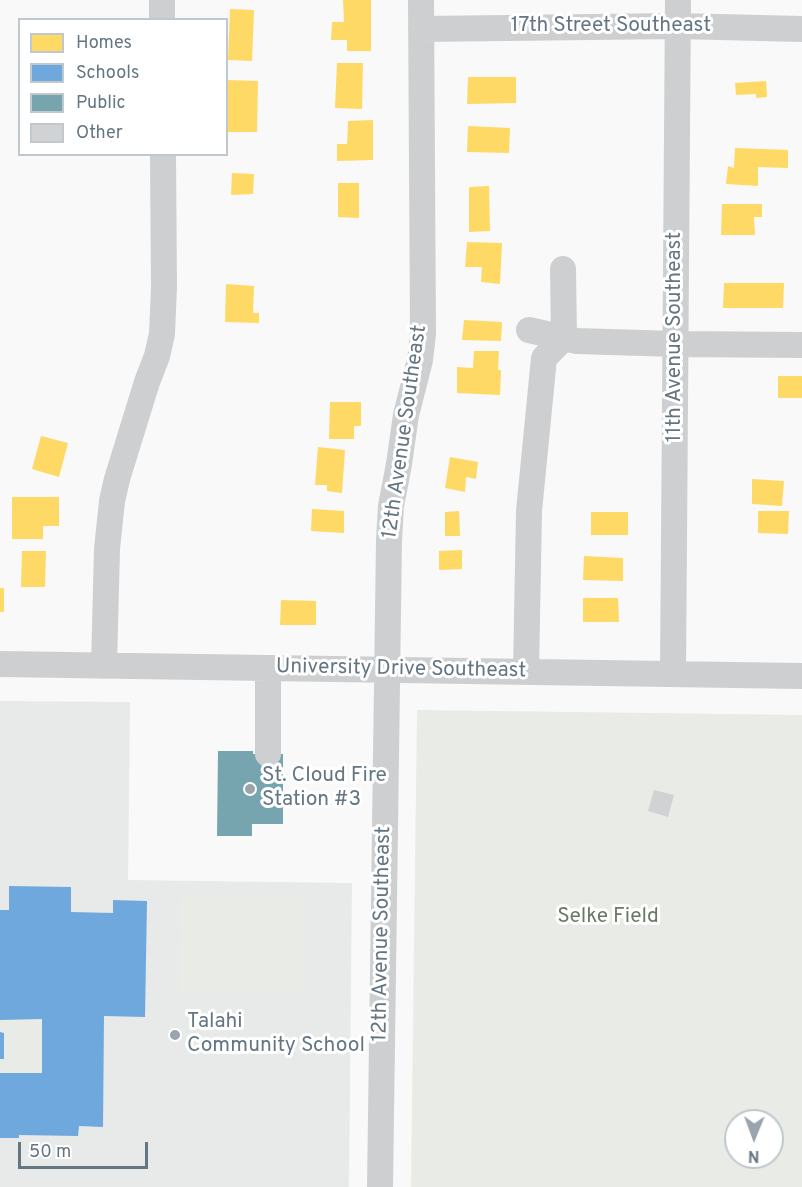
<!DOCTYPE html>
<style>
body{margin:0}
#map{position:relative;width:802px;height:1187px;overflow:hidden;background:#f9f9f9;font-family:Overpass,sans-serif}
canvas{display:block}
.legend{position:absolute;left:18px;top:18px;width:210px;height:138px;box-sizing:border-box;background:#fff;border:2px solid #c1c8cd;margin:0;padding:8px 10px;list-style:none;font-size:18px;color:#657683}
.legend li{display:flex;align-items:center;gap:12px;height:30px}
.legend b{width:30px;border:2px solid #c1c8cd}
.north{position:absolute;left:724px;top:1109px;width:60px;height:60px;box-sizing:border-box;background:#fff;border:2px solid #c1c8cd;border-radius:50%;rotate:181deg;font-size:16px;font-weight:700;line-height:24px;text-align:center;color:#657683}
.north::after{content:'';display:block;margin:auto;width:21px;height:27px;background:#99a4ac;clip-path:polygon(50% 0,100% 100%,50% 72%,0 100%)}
.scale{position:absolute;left:18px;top:1142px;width:130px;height:27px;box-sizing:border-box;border:3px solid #657683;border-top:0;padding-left:8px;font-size:18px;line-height:21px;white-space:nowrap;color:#657683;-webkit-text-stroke:4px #fff;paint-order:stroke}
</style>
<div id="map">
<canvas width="802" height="1187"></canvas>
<ul class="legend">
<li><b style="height:16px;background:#ffd966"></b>Homes</li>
<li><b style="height:16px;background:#6fa8dc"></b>Schools</li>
<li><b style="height:16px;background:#76a5af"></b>Public</li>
<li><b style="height:16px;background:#d0d2d3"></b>Other</li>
</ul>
<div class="north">N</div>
<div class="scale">50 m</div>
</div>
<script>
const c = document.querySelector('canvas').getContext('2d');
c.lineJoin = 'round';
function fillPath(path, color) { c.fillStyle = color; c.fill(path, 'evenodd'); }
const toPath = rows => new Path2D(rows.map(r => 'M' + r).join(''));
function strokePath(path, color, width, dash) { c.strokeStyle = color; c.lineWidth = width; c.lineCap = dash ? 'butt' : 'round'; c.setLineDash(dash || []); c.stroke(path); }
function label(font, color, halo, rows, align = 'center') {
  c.font = font + ' Overpass,sans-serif'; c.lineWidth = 6; c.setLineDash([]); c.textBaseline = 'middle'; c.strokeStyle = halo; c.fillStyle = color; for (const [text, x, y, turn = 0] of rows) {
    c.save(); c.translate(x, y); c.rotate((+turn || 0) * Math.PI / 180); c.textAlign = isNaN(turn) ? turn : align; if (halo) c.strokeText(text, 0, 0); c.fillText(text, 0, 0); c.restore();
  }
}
fillPath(toPath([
 [0,701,130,702,128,880,352,883,349,1187,0,1187]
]), '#e8e9e9');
fillPath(toPath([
 [417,710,802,715,802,1187,411,1187],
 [736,1121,772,1121,772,1157,736,1157],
 [180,896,306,898,305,993,179,992],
 [42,1019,42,1073,1,1073,1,1020]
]), '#e8ebe6');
fillPath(toPath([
 [343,0,371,0,371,51,347,51,347,40,331,40,332,22,344,22],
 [230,9,254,10,252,61,228,60],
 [337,63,363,63,362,109,335,108],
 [468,77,516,77,516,103,467,104],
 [226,80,258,81,257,132,228,132,228,109,226,109],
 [766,81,767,97,756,98,756,94,736,95,735,83],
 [373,120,373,160,337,161,337,144,347,144,348,121],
 [468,126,510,128,509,153,467,152],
 [735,148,788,150,788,168,758,167,758,186,726,184,728,166,734,168],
 [232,173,254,174,253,194,231,195],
 [338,183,359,183,359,218,338,217],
 [489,186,490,231,469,232,469,187],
 [722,204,762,204,762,217,754,217,755,235,721,235],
 [467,242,502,243,500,284,481,282,482,267,465,267],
 [724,283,784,283,783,308,723,308],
 [226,284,254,286,253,313,259,313,259,323,225,322],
 [464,320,502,322,501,341,462,340],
 [474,351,499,351,498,370,501,370,500,395,457,393,457,367,473,368],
 [778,376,802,376,802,398,778,398],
 [330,402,361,402,361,426,354,426,354,439,329,439],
 [41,436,68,443,59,477,32,469],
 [318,447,345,450,342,493,327,491,327,485,315,485],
 [450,457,478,462,476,479,466,477,465,492,445,488],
 [752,479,784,481,782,506,752,504],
 [12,497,59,497,59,526,43,526,43,539,12,539],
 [312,509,344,511,344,533,311,531],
 [459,511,460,536,445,536,445,512],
 [758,511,789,511,788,534,758,533],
 [591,512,628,512,628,535,591,535],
 [462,550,462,569,439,570,439,551],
 [22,551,46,551,45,587,21,587],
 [584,556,623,558,623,581,583,580],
 [0,588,4,588,4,612,0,612],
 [583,598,618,598,619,622,583,622],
 [281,600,316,601,316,625,280,625]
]), '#ffd966');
fillPath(toPath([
 [9,886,71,887,71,912,113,913,113,900,147,901,145,1017,104,1016,103,1127,79,1126,78,1136,19,1135,19,1138,0,1138,0,1073,42,1073,42,1019,0,1020,0,910,9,910],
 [0,1032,4,1033,4,1059,0,1059]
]), '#6fa8dc');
fillPath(toPath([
 [218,751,253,751,253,754,283,754,283,824,252,824,252,836,217,836]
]), '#76a5af');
fillPath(toPath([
 [654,790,674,795,668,817,648,811]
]), '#d0d2d3');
strokePath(toPath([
 [162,0,162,20],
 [421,29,678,26,802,29],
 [529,330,577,341,676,344,802,345],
 [0,664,802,676],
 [104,666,107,549,112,501,117,479,147,382,157,356,162,334,164,287,163,154],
 [268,668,268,754],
 [526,672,529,511,544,358,564,338,563,269],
 [673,674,678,0],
 [380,1187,389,540,391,506,399,464,406,415,420,360,423,334,421,0]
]), '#cecfd0', 26);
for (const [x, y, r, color] of [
 [250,789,6,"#99a4ac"],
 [175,1035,6,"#99a4ac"]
]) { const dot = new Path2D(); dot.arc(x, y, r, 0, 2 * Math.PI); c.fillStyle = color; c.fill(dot); strokePath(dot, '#fff', 2); }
label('21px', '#657683', '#fff', [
 ["17th Street Southeast",611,27],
 ["11th Avenue Southeast",676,337,-90],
 ["12th Avenue Southeast",406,432,-82],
 ["University Drive Southeast",401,670,1],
 ["12th Avenue Southeast",383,934,-89]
]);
label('21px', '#657683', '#fff', [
 ["St. Cloud Fire",262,777],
 ["Station #3",262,801],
 ["Talahi",187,1023],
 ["Community School",187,1047]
], 'left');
label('21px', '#687a64', '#fff', [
 ["Selke Field",608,918]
]);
</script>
